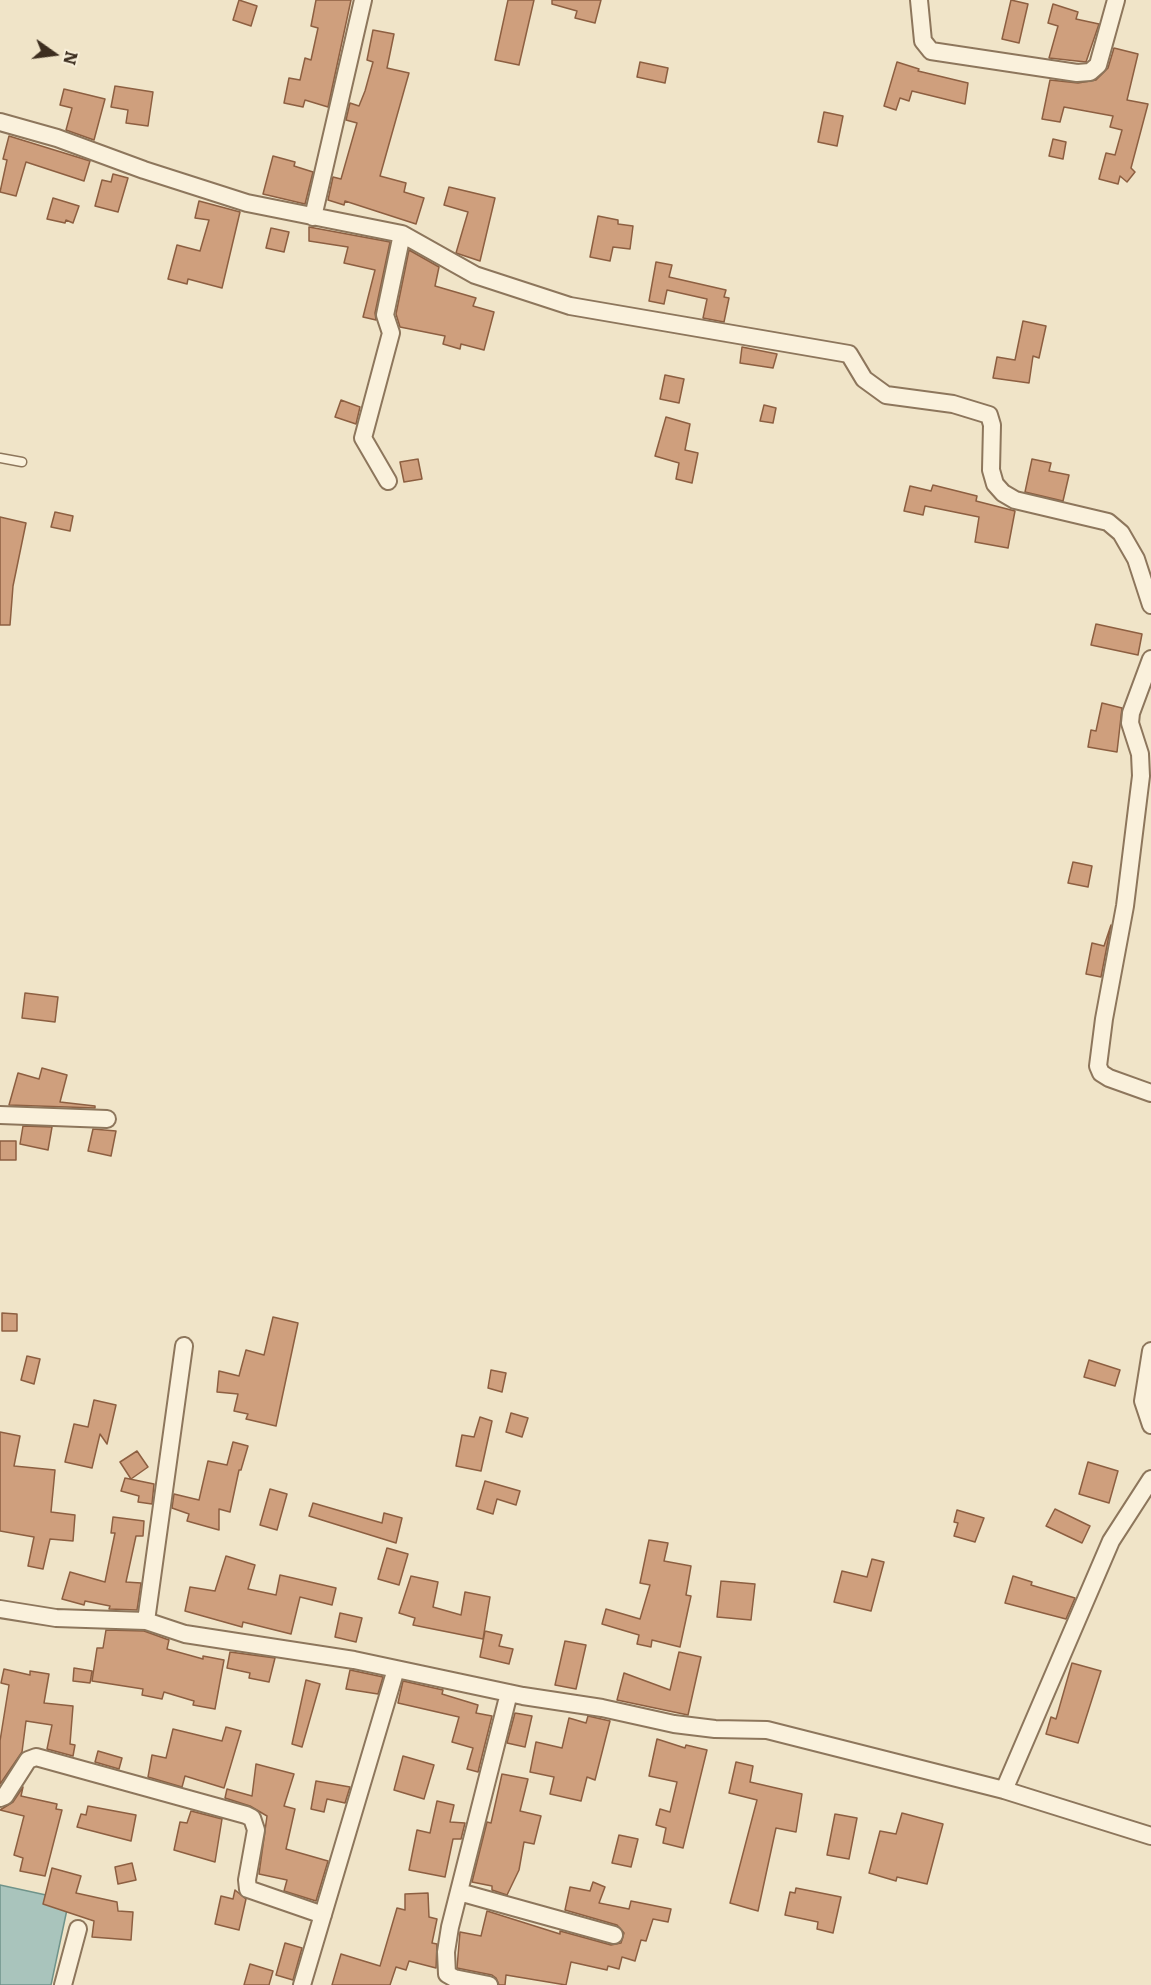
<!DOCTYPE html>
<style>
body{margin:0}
#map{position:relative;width:1151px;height:1985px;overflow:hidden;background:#f0e4c8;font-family:Literata,serif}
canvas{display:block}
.north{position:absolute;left:24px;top:24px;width:60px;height:60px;-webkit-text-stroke:4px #f7eed8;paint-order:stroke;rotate:104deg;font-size:16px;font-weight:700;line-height:24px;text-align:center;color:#3d2e20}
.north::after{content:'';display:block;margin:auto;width:21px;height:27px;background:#3d2e20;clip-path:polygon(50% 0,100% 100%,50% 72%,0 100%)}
</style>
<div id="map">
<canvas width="1151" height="1985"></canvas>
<div class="north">N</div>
</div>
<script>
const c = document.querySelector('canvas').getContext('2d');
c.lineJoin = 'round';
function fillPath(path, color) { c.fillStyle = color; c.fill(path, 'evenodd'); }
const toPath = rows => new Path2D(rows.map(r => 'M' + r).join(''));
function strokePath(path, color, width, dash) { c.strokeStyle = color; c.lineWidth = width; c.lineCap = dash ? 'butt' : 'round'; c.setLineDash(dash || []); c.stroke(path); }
const water = toPath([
 [0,1885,69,1900,51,1985,0,1985,0,1885]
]);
fillPath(water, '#a9c4bc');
strokePath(water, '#6f938a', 1.5);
const building = toPath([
 [239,0,257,6,251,26,233,20,239,0],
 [316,0,351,0,328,107,305,100,303,107,284,103,289,78,300,80,305,58,311,60,318,28,311,26,316,0],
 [508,0,534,0,519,65,495,60,508,0],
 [552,0,601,0,595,23,575,18,577,11,552,4,552,0],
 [1011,0,1028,4,1019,43,1002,39,1011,0],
 [1053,4,1078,12,1076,19,1099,24,1086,62,1049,58,1058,26,1048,23,1053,4],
 [373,30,394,34,387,68,409,73,380,176,406,183,404,192,424,198,416,224,345,201,344,205,328,200,333,177,341,179,357,123,346,120,350,103,359,106,365,91,373,62,367,60,373,30],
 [1114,48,1138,54,1127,100,1148,104,1131,168,1135,172,1127,182,1120,176,1118,184,1099,179,1106,153,1115,155,1122,130,1110,127,1113,116,1064,107,1060,122,1042,119,1050,80,1078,83,1096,80,1108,68,1114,48],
 [640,62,668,68,665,83,637,77,640,62],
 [897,62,919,69,918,71,968,83,965,104,912,91,909,101,900,98,896,110,884,106,897,62],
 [115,86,153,92,148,126,126,123,128,110,111,107,115,86],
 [64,89,105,99,94,140,66,130,72,108,60,105,64,89],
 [824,112,843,116,837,146,818,142,824,112],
 [9,136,90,161,84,181,26,162,16,196,0,192,7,160,3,159,9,136],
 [1053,139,1066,142,1063,159,1049,156,1053,139],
 [273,156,295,162,294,166,313,172,305,204,263,194,273,156],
 [113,174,128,178,118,212,95,206,102,180,111,182,113,174],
 [449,187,495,198,480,261,456,253,468,212,444,205,449,187],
 [53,198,79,206,73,223,66,220,65,223,47,219,53,198],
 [199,201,240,212,222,288,188,279,187,284,168,279,177,245,200,251,209,220,195,218,199,201],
 [598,216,618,220,618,224,633,226,630,249,613,247,610,261,590,257,598,216],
 [309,227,390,242,375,313,376,320,363,317,375,270,344,263,348,247,309,241,309,227],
 [271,228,289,232,284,252,266,248,271,228],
 [409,250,439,267,435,286,476,298,473,306,494,312,484,350,461,344,460,349,443,344,445,336,400,327,396,314,409,250],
 [656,262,672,265,669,277,726,290,724,297,729,298,724,322,703,318,707,299,667,290,664,304,649,301,656,262],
 [1023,321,1046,326,1039,358,1033,356,1029,383,993,378,997,357,1015,360,1023,321],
 [742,347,777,354,773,368,740,363,742,347],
 [665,375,684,379,679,403,660,399,665,375],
 [341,400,360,407,356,424,335,417,341,400],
 [764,405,776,408,773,423,760,421,764,405],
 [666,417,690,424,685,450,698,453,692,483,676,479,679,463,655,456,666,417],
 [418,459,422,479,404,482,400,462,418,459],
 [1032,459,1051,463,1049,471,1069,475,1063,501,1025,492,1032,459],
 [933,485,977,496,976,501,1015,511,1008,548,975,542,979,517,925,506,923,515,904,511,910,486,931,491,933,485],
 [55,512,73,516,70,531,51,527,55,512],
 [0,517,26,523,13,586,10,625,0,625,0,517],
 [1096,624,1142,634,1138,655,1091,645,1096,624],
 [1102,703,1122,708,1117,752,1088,747,1091,730,1096,731,1102,703],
 [1073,862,1092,866,1088,887,1068,883,1073,862],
 [1111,925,1101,977,1086,974,1092,943,1104,946,1111,925],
 [25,993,58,997,55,1022,22,1018,25,993],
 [42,1068,67,1075,60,1102,95,1106,95,1108,9,1105,18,1073,39,1079,42,1068],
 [23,1126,52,1127,48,1150,20,1144,23,1126],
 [93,1129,116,1131,111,1156,88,1151,93,1129],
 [0,1141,16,1141,16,1160,0,1160,0,1141],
 [2,1313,17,1314,17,1331,2,1331,2,1313],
 [273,1317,298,1323,276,1426,246,1419,248,1414,234,1411,238,1394,217,1392,219,1371,239,1376,246,1350,264,1355,273,1317],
 [27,1356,40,1359,34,1384,21,1380,27,1356],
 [1089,1360,1120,1370,1115,1386,1084,1377,1089,1360],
 [491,1370,506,1373,502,1392,488,1388,491,1370],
 [94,1400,116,1405,107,1444,100,1434,92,1468,65,1462,74,1424,88,1427,94,1400],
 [511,1413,528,1418,522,1437,506,1432,511,1413],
 [480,1417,492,1421,481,1471,456,1466,462,1435,474,1437,480,1417],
 [0,1432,20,1436,14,1466,55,1470,51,1512,75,1515,73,1541,50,1539,43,1569,28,1566,34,1537,0,1531,0,1432],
 [233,1442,248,1446,241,1470,239,1470,230,1512,219,1509,219,1530,187,1521,189,1514,172,1508,174,1494,199,1500,208,1461,227,1465,233,1442],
 [137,1451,148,1467,131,1479,120,1462,137,1451],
 [1088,1462,1118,1471,1109,1503,1079,1494,1088,1462],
 [125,1478,154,1484,152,1504,138,1502,139,1496,121,1491,125,1478],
 [485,1481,520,1491,516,1505,497,1499,493,1514,477,1509,485,1481],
 [270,1489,287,1494,277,1530,260,1525,270,1489],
 [313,1503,382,1523,384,1513,402,1518,396,1543,309,1516,313,1503],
 [1055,1509,1090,1526,1082,1543,1046,1526,1055,1509],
 [957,1510,984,1518,975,1542,954,1536,958,1523,954,1522,957,1510],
 [113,1517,144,1521,143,1536,136,1536,126,1582,141,1583,137,1610,109,1609,110,1606,85,1601,84,1605,62,1599,70,1572,105,1582,115,1533,111,1533,113,1517],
 [649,1540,668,1543,664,1561,691,1566,686,1595,691,1596,680,1647,652,1640,651,1647,637,1644,639,1635,602,1624,606,1609,640,1619,650,1585,640,1583,649,1540],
 [387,1548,408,1554,399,1585,378,1579,387,1548],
 [226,1556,255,1565,248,1589,276,1595,280,1575,336,1588,332,1605,300,1597,291,1634,243,1622,242,1627,185,1611,190,1587,215,1591,226,1556],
 [872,1559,884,1562,871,1611,834,1602,842,1571,867,1577,872,1559],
 [411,1576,438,1582,433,1607,461,1615,465,1592,490,1597,483,1639,413,1625,415,1618,399,1613,411,1576],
 [1013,1576,1032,1582,1031,1585,1075,1598,1066,1619,1005,1603,1013,1576],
 [721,1581,755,1584,751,1620,717,1617,721,1581],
 [340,1613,362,1618,356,1642,335,1637,340,1613],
 [106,1630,144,1631,169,1640,167,1649,203,1659,203,1656,224,1660,215,1709,193,1705,194,1701,164,1692,162,1699,142,1695,143,1689,92,1681,97,1648,103,1648,106,1630],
 [485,1631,502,1635,499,1646,513,1649,509,1664,480,1657,485,1631],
 [565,1641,586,1645,576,1689,555,1685,565,1641],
 [230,1652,275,1658,269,1682,249,1678,250,1673,227,1668,230,1652],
 [679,1652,701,1657,688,1715,617,1700,624,1673,670,1690,679,1652],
 [1072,1663,1101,1671,1078,1743,1046,1734,1051,1717,1056,1719,1072,1663],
 [74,1668,92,1671,90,1683,73,1681,74,1668],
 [4,1669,30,1675,30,1671,49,1674,44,1703,73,1706,70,1744,75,1745,73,1756,47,1749,52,1725,26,1721,22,1752,0,1784,0,1741,9,1685,1,1683,4,1669],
 [350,1670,383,1677,378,1694,346,1689,350,1670],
 [306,1680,320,1684,302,1747,292,1744,306,1680],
 [403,1681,443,1690,442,1694,478,1705,476,1713,492,1716,478,1772,467,1769,473,1748,452,1742,459,1717,398,1703,403,1681],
 [515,1713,532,1716,525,1747,507,1743,515,1713],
 [588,1716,610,1721,595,1780,587,1777,581,1801,550,1794,554,1777,530,1772,536,1742,562,1748,569,1718,586,1723,588,1716],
 [226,1727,241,1731,224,1788,185,1776,182,1787,148,1777,152,1755,166,1758,173,1729,222,1741,226,1727],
 [657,1739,685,1748,686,1745,707,1750,683,1848,663,1843,666,1828,656,1825,660,1809,670,1812,677,1782,649,1776,657,1739],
 [98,1751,122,1758,119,1769,95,1762,98,1751],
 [403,1756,434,1765,424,1799,394,1790,403,1756],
 [736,1762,753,1766,750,1782,802,1794,796,1832,776,1828,758,1911,730,1903,757,1800,729,1793,736,1762],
 [256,1764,294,1774,284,1806,295,1809,286,1849,328,1861,316,1901,284,1891,287,1880,259,1874,267,1816,250,1806,225,1798,227,1789,252,1796,256,1764],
 [502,1774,528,1779,520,1811,541,1816,534,1844,524,1842,519,1870,507,1895,492,1890,492,1886,472,1882,487,1822,491,1823,502,1774],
 [316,1781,350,1787,345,1803,327,1799,324,1812,311,1809,316,1781],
 [23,1787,21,1796,57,1804,56,1809,62,1810,45,1876,20,1871,23,1858,14,1855,24,1816,0,1810,13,1802,23,1787],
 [437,1801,454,1805,450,1822,465,1823,461,1839,453,1839,445,1877,409,1870,417,1830,430,1833,437,1801],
 [88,1806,136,1815,131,1841,77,1827,81,1814,86,1815,88,1806],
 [191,1811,222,1819,215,1862,174,1850,180,1822,187,1823,191,1811],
 [902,1813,943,1824,927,1884,897,1877,896,1881,869,1873,880,1831,896,1834,902,1813],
 [835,1814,857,1818,849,1859,827,1855,835,1814],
 [619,1835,638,1839,631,1867,612,1863,619,1835],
 [132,1863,136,1880,118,1884,115,1867,132,1863],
 [52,1868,81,1876,76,1893,117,1902,118,1911,133,1912,131,1940,92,1937,94,1921,43,1904,52,1868],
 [593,1882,605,1887,599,1903,629,1909,631,1901,671,1909,668,1922,653,1919,646,1941,641,1940,635,1961,622,1957,619,1969,608,1966,607,1970,571,1962,566,1985,506,1975,505,1985,499,1985,496,1978,492,1975,457,1968,460,1932,481,1936,487,1911,560,1934,560,1931,611,1945,621,1943,624,1933,617,1925,565,1910,570,1887,590,1891,593,1882],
 [796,1888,841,1897,833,1933,817,1929,818,1922,785,1915,790,1892,795,1893,796,1888],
 [235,1890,246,1899,239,1930,215,1924,221,1896,233,1899,235,1890],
 [428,1893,429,1917,437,1919,432,1943,437,1944,436,1968,409,1961,406,1970,396,1967,390,1985,332,1985,341,1954,380,1966,397,1908,405,1910,405,1894,428,1893],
 [285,1943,302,1948,293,1980,276,1975,285,1943],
 [250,1964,273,1971,269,1985,244,1985,250,1964]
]);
fillPath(building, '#cf9f7d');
strokePath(building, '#8d5f41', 1.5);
const lane = toPath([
 [0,458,22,462]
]);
const street = toPath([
 [919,0,923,41,931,51,1077,73,1090,72,1098,65,1116,0],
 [0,122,57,138,144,170,247,203,402,234,475,275,570,306,849,354,864,379,886,395,953,404,989,415,992,425,991,470,995,484,1003,493,1015,500,1108,522,1121,533,1136,559,1151,605],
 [313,217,363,0],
 [388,481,363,438,391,333,385,315,402,234],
 [1151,659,1131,713,1130,723,1140,754,1141,776,1125,906,1104,1019,1098,1066,1101,1073,1109,1078,1151,1093],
 [0,1115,107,1119],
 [1151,1351,1143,1401,1151,1425],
 [0,1609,56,1618,146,1621,185,1634,354,1660,523,1696,602,1708,674,1724,715,1729,767,1730,1004,1790,1151,1836],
 [146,1621,184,1346],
 [1004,1790,1111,1541,1151,1479],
 [0,1798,5,1796,28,1760,36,1757,246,1815,252,1818,256,1830,247,1880,248,1889,323,1915],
 [459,1892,614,1935],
 [63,1985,78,1929],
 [302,1985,396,1669],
 [489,1985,454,1978,447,1974,446,1952,450,1927,509,1693]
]);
strokePath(lane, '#8d765c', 11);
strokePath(street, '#8d765c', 20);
strokePath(lane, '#faf1dc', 8);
strokePath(street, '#faf1dc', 16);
</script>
